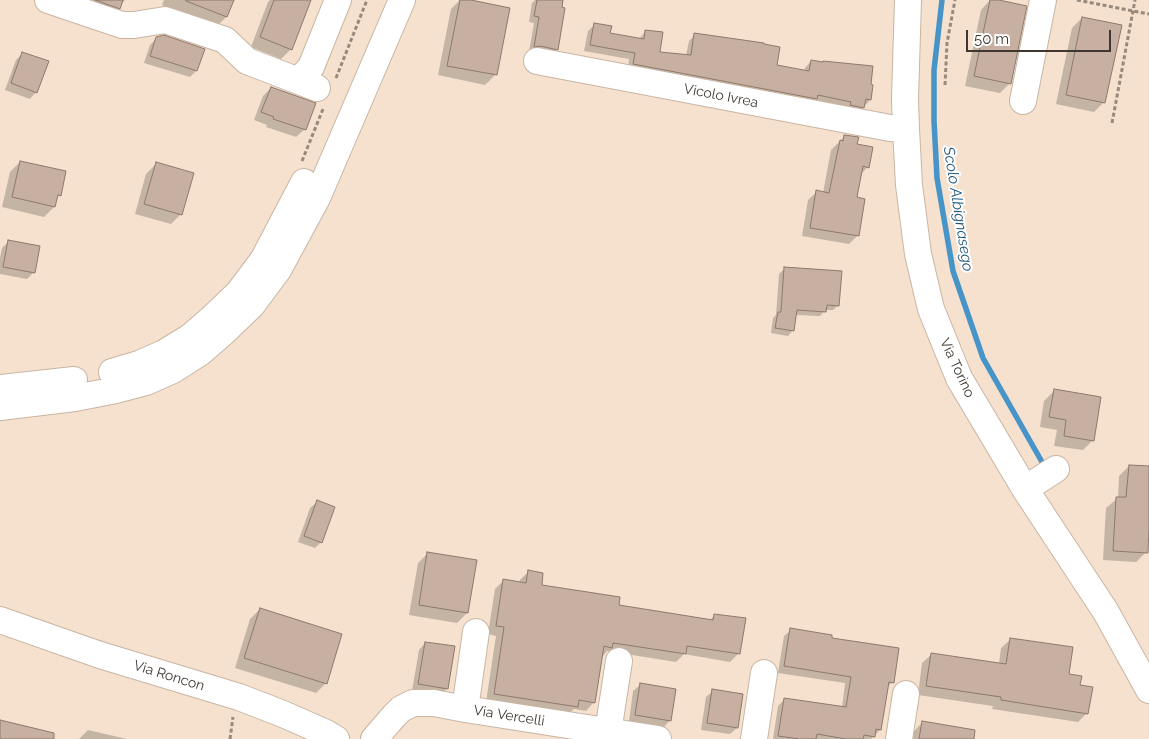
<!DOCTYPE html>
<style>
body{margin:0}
#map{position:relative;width:1149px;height:739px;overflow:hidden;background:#f5e1ce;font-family:Raleway,sans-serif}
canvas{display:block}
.scale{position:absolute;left:966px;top:30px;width:145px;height:22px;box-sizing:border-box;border:2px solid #3f3730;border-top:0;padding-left:6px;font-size:15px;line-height:18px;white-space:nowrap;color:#3f3730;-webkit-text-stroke:4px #fff;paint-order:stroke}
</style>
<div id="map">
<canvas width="1149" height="739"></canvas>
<div class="scale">50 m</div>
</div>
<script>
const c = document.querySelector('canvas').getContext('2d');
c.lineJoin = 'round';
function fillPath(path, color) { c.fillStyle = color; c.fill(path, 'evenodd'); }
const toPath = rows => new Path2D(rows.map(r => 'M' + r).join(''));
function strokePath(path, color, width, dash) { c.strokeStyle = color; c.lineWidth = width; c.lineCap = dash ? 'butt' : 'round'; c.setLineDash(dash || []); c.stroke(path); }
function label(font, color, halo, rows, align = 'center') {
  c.font = font + ' Raleway,sans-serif'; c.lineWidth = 4; c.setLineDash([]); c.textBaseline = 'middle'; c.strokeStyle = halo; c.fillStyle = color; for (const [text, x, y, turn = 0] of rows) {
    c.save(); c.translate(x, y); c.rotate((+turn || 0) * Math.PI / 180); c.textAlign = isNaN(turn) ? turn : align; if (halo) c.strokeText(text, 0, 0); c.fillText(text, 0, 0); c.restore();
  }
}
fillPath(toPath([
 [75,0,125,0,111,16],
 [164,0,232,0,226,17,216,27,162,5],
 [270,0,299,0,291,49,281,59,251,47,268,2],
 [460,0,508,9,495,75,485,85,438,75,451,9],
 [535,0,552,0,557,49,551,55,529,52,534,23,529,22,532,3],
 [990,0,993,0,1010,83,1000,93,965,86,981,10],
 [1082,18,1104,102,1094,112,1056,104,1072,28],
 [595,24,609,34,639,39,646,31,659,53,686,55,689,41,695,35,775,66,804,72,805,68,811,61,872,86,870,100,857,114,628,70,629,59,584,51,588,31],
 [157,38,203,50,196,71,190,77,144,63,150,45],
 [23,53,36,92,30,99,5,90,16,60],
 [271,88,305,129,296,137,266,127,267,125,254,120,263,96],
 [845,136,856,145,868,167,860,175,855,198,858,235,849,244,802,236,808,200,817,192,823,193,831,150],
 [20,162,59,195,56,199,54,207,44,217,2,207,10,172],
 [156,164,181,214,171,224,135,214,146,174],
 [9,241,34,272,27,279,0,274,0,258,2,248],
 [785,268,838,305,833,310,825,310,820,316,795,315,793,330,788,336,771,333,773,318,776,315,779,274],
 [1054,391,1093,440,1083,450,1054,446,1057,430,1040,427,1044,401],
 [1129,466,1149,467,1149,510,1146,552,1136,562,1103,560,1106,508,1118,498,1119,476],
 [317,502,321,542,315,548,298,542,310,508],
 [428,553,467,613,457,623,409,615,418,563],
 [528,572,540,586,618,606,709,621,715,615,739,653,730,662,684,654,676,662,607,651,603,656,601,655,594,702,586,711,574,709,568,714,486,702,496,636,488,634,495,589,504,580,519,583,520,580],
 [260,609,326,683,316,693,235,668,250,619],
 [791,630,830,639,892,682,887,688,880,730,871,739,773,739,778,706,785,699,842,708,845,683,778,673,784,636],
 [1011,639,1068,675,1079,686,1087,713,1078,722,992,709,993,706,918,695,922,663,932,654,999,664,1001,648],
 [425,643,447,688,441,695,412,691,419,650],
 [640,685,670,720,664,727,629,721,633,691],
 [713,691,737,728,730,734,701,730,706,697],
 [922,723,969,739,913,739,914,731],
 [88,730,127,739,79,739]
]), '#0003');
strokePath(toPath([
 [942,0,934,70,934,121,937,178,953,271,983,358,1042,462]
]), '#4794c9', 5.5);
const building = toPath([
 [95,0,123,0,120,9,95,0],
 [186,0,234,0,227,17,186,1,186,0],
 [274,0,311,0,292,50,260,37,274,0],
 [460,0,471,0,510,8,497,75,447,66,460,0],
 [537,0,563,0,562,7,565,8,558,50,540,46,534,47,539,17,534,16,537,0],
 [990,0,999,0,1027,6,1011,84,974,76,990,0],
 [1082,17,1122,25,1105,103,1066,95,1082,17],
 [594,23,612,26,610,33,644,39,645,30,663,32,660,52,691,55,694,33,764,43,764,44,780,47,777,65,809,71,811,60,823,62,823,61,873,66,871,84,873,85,871,100,866,99,864,108,850,105,851,102,818,95,817,99,633,64,635,53,590,45,594,23],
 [164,35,205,49,197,71,150,56,156,37,164,35],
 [22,52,49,61,37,93,11,83,22,52],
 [271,87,316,103,306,130,273,119,274,117,261,112,271,87],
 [844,135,859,137,857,144,873,147,869,168,863,166,857,197,865,199,859,236,810,228,816,190,829,193,840,140,843,141,844,135],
 [20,161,66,171,61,196,58,195,55,207,12,197,20,161],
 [156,162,194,173,182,215,144,204,156,162],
 [8,240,40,246,35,273,3,267,8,240],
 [784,267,842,271,839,306,827,305,826,312,797,310,794,331,775,328,778,312,781,312,784,267],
 [1054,389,1101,397,1094,441,1064,436,1066,420,1049,417,1054,389],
 [1129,465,1149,466,1149,528,1148,553,1113,551,1116,497,1126,497,1129,465],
 [317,500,335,507,322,543,304,536,317,500],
 [427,552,477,560,468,613,419,605,427,552],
 [528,570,543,573,542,585,620,597,619,605,713,620,714,614,746,618,740,654,687,646,686,654,613,643,612,648,604,646,595,703,579,700,578,707,494,694,504,627,496,626,503,579,526,583,528,570],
 [260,608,342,634,327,684,244,658,260,608],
 [790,628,832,635,832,638,899,648,894,683,889,682,881,730,876,729,875,737,864,735,863,739,846,739,817,734,816,739,800,739,778,736,784,698,846,707,851,677,784,666,790,628],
 [1010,638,1073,647,1069,674,1082,676,1080,685,1093,687,1088,714,1001,700,1001,697,926,686,931,653,1006,664,1010,638],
 [425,642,455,646,448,689,418,684,425,642],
 [640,683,676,689,671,721,635,715,640,683],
 [712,689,743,694,738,728,707,723,712,689],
 [0,720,54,733,54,739,0,739,0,720],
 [922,721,975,730,974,739,919,739,922,721]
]);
fillPath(building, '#c7b0a1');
strokePath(building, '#8e786b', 1);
const minor = toPath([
 [48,0,122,25,134,25,165,20,225,40,247,61,317,88],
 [908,0,905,99,906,129,909,185,918,254,931,309,959,378,1025,489,1106,612,1149,690],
 [537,61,890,128,906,129],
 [299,80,311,67,338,0],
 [1023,101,1043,0],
 [112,372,139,364,164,353,190,337,212,318,239,292,263,260,304,182],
 [0,388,74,380],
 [0,407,75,398,116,390,146,382,173,370,201,352,224,332,252,305,278,270,317,198,402,0],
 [1025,489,1056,469],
 [0,620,100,655,239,697,283,714,326,733,336,739],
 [465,709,476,632],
 [608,732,619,661],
 [374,739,394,716,401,709,413,703,434,703,465,709,658,739],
 [754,739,764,673],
 [899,739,906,694]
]);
strokePath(minor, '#c9b5a3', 28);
strokePath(toPath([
 [1077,0,1149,14],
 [336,78,367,0],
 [945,85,947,43,955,0],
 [1112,123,1135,0],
 [302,161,323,109],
 [230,739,233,717]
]), '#97897c', 3, [4, 2.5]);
strokePath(minor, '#fff', 26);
label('14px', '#3f3730', '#fff', [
 ["Vicolo Ivrea",721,96,11],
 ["Via Torino",957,368,65],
 ["Via Roncon",169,676,17],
 ["Via Vercelli",509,716,9]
]);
label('italic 15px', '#1c5579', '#fff', [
 ["Scolo Albignasego",958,209,81]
]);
</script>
